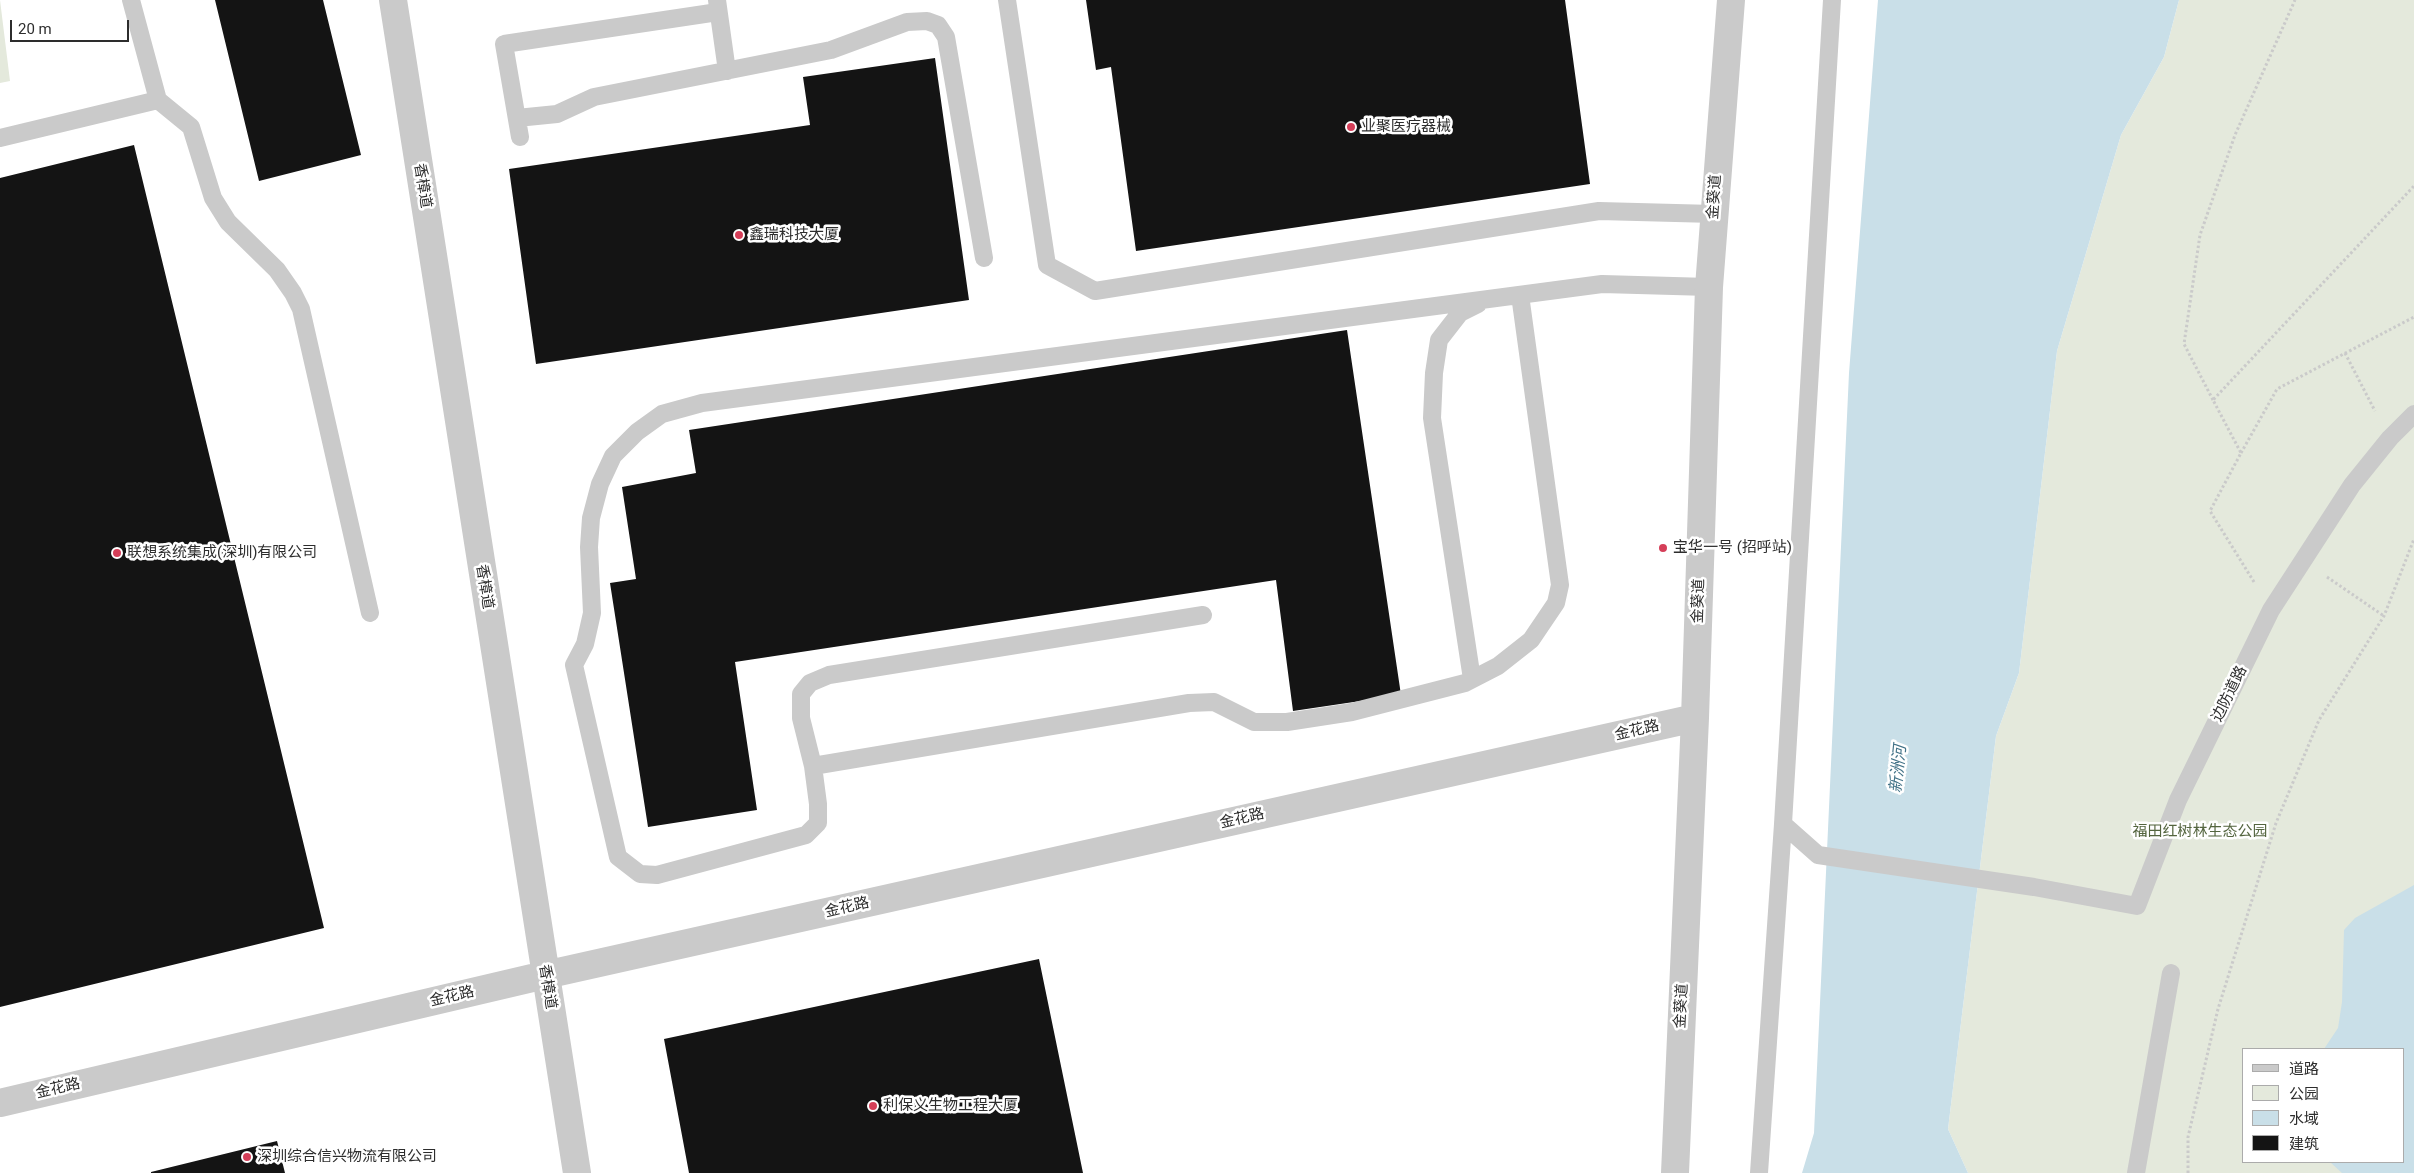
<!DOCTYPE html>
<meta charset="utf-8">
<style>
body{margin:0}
#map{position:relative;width:2414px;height:1173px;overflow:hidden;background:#fff;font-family:Roboto,"Noto Sans SC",sans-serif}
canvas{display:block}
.legend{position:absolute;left:2242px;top:1048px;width:162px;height:115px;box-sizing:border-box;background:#fff;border:1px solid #ababab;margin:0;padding:6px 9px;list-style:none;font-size:15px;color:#2d2d2d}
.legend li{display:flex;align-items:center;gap:10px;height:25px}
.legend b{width:25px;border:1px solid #ababab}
.scale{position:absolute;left:10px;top:20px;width:119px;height:22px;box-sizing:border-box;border:2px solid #2d2d2d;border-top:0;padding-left:6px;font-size:15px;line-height:18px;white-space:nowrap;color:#2d2d2d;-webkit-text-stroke:4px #fff;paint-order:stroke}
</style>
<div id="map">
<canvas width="2414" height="1173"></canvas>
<ul class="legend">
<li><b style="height:6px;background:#cacaca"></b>道路</li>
<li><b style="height:14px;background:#e4e9dc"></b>公园</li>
<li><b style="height:14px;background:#c9dfe8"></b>水域</li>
<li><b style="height:14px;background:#141414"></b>建筑</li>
</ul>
<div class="scale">20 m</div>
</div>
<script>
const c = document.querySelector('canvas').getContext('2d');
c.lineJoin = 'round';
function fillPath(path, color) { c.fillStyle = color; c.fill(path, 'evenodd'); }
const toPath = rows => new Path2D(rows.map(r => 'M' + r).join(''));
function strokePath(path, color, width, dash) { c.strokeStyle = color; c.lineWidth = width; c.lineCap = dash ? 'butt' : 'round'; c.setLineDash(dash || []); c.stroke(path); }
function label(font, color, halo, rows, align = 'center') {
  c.font = font + ' Roboto,"Noto Sans SC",sans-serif'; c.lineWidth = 5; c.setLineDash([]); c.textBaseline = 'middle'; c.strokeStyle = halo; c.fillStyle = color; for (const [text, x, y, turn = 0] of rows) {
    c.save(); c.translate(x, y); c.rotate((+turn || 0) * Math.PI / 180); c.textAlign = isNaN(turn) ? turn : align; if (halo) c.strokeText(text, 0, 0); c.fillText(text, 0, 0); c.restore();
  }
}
fillPath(toPath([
 [0,0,10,81,0,83],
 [2179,0,2414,0,2414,1173,1968,1173,1948,1129,1996,736,2019,673,2057,351,2121,135,2164,57],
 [2243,1049,2403,1049,2403,1162,2243,1162]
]), '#e4e9dc');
fillPath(toPath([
 [1878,0,2179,0,2164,57,2121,135,2057,351,2019,673,1996,736,1948,1129,1968,1173,1802,1173,1814,1133,1849,373],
 [2414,885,2414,1173,2342,1173,2330,1162,2403,1162,2403,1049,2324,1049,2338,1028,2342,1002,2344,930,2355,918]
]), '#c9dfe8');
fillPath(toPath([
 [215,0,323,0,361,155,259,181],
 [1086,0,1565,0,1590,184,1136,251,1111,67,1096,70],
 [935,58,969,300,536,364,509,169,810,125,803,77],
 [134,145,324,928,0,1007,0,178],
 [1347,330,1401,695,1293,711,1276,580,735,662,757,810,648,827,610,583,636,579,622,487,696,473,689,430],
 [1039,959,1083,1173,689,1173,664,1039],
 [277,1141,285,1173,151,1173,151,1172]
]), '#141414');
strokePath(toPath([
 [2345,353,2375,411],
 [2213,400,2184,344,2200,235,2235,135,2295,0],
 [2241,453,2277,389,2414,317],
 [2327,577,2384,616],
 [2254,582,2210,511,2241,453,2213,400,2414,186],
 [2188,1173,2188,1137,2218,1009,2276,823,2319,720,2384,616,2414,539]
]), '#cacaca', 3, [2.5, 2.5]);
strokePath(toPath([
 [131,0,158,100],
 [717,0,727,71],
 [1007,0,1047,265,1095,291,1599,211,1714,214],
 [517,118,557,114,594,97,831,50,907,22,927,21,938,25,946,37,984,258],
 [520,137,504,44,718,12],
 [0,138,158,100,191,127,213,198,228,222,277,270,293,293,301,309,370,613],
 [1203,615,829,675,810,683,801,694,801,718,813,766,818,804,818,823,806,835,657,875,640,874,618,857,574,665,585,644,592,613,589,547,591,518,600,484,613,456,637,432,662,414,702,403,1602,284,1709,287],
 [1472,679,1432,418,1434,373,1439,340,1460,313,1478,304],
 [813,766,1189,703,1214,702,1254,722,1287,722,1352,712,1465,683,1498,666,1531,640,1556,603,1560,585,1520,295],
 [1783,824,1818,855,2034,887,2137,906,2178,800,2271,610,2352,485,2390,438,2414,414],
 [1759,1173,1783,824,1832,0],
 [2136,1173,2171,973]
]), '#cacaca', 18);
strokePath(toPath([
 [393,0,577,1173],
 [0,1103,545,975,1695,718],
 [1675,1173,1695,718,1709,287,1731,0]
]), '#cacaca', 28);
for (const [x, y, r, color] of [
 [1351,127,5,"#d53e58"],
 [739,235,5,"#d53e58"],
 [1663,548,5,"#d53e58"],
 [117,553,5,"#d53e58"],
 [873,1106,5,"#d53e58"],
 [247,1157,5,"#d53e58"]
]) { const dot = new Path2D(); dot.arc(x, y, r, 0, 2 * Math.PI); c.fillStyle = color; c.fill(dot); strokePath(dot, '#fff', 2); }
label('15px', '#2d2d2d', '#fff', [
 ["业聚医疗器械",1361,127],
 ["鑫瑞科技大厦",749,235],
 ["宝华一号 (招呼站)",1673,548],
 ["联想系统集成(深圳)有限公司",127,553],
 ["利保义生物工程大厦",883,1106],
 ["深圳综合信兴物流有限公司",257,1157]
], 'left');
label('15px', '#2d2d2d', '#fff', [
 ["香樟道",422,186,81],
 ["金葵道",1715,197,-86],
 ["香樟道",484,587,81],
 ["金葵道",1699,601,-88],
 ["边防道路",2230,694,-64],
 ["金花路",1637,731,-13],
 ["金花路",1242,819,-13],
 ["金花路",847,908,-13],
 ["香樟道",547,987,81],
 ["金花路",452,997,-13],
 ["金葵道",1682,1006,-87],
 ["金花路",58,1089,-13]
]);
label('15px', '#54653f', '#fff', [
 ["福田红树林生态公园",2200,832]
]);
label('italic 16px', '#437388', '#fff', [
 ["新洲河",1899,769,-84]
]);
</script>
